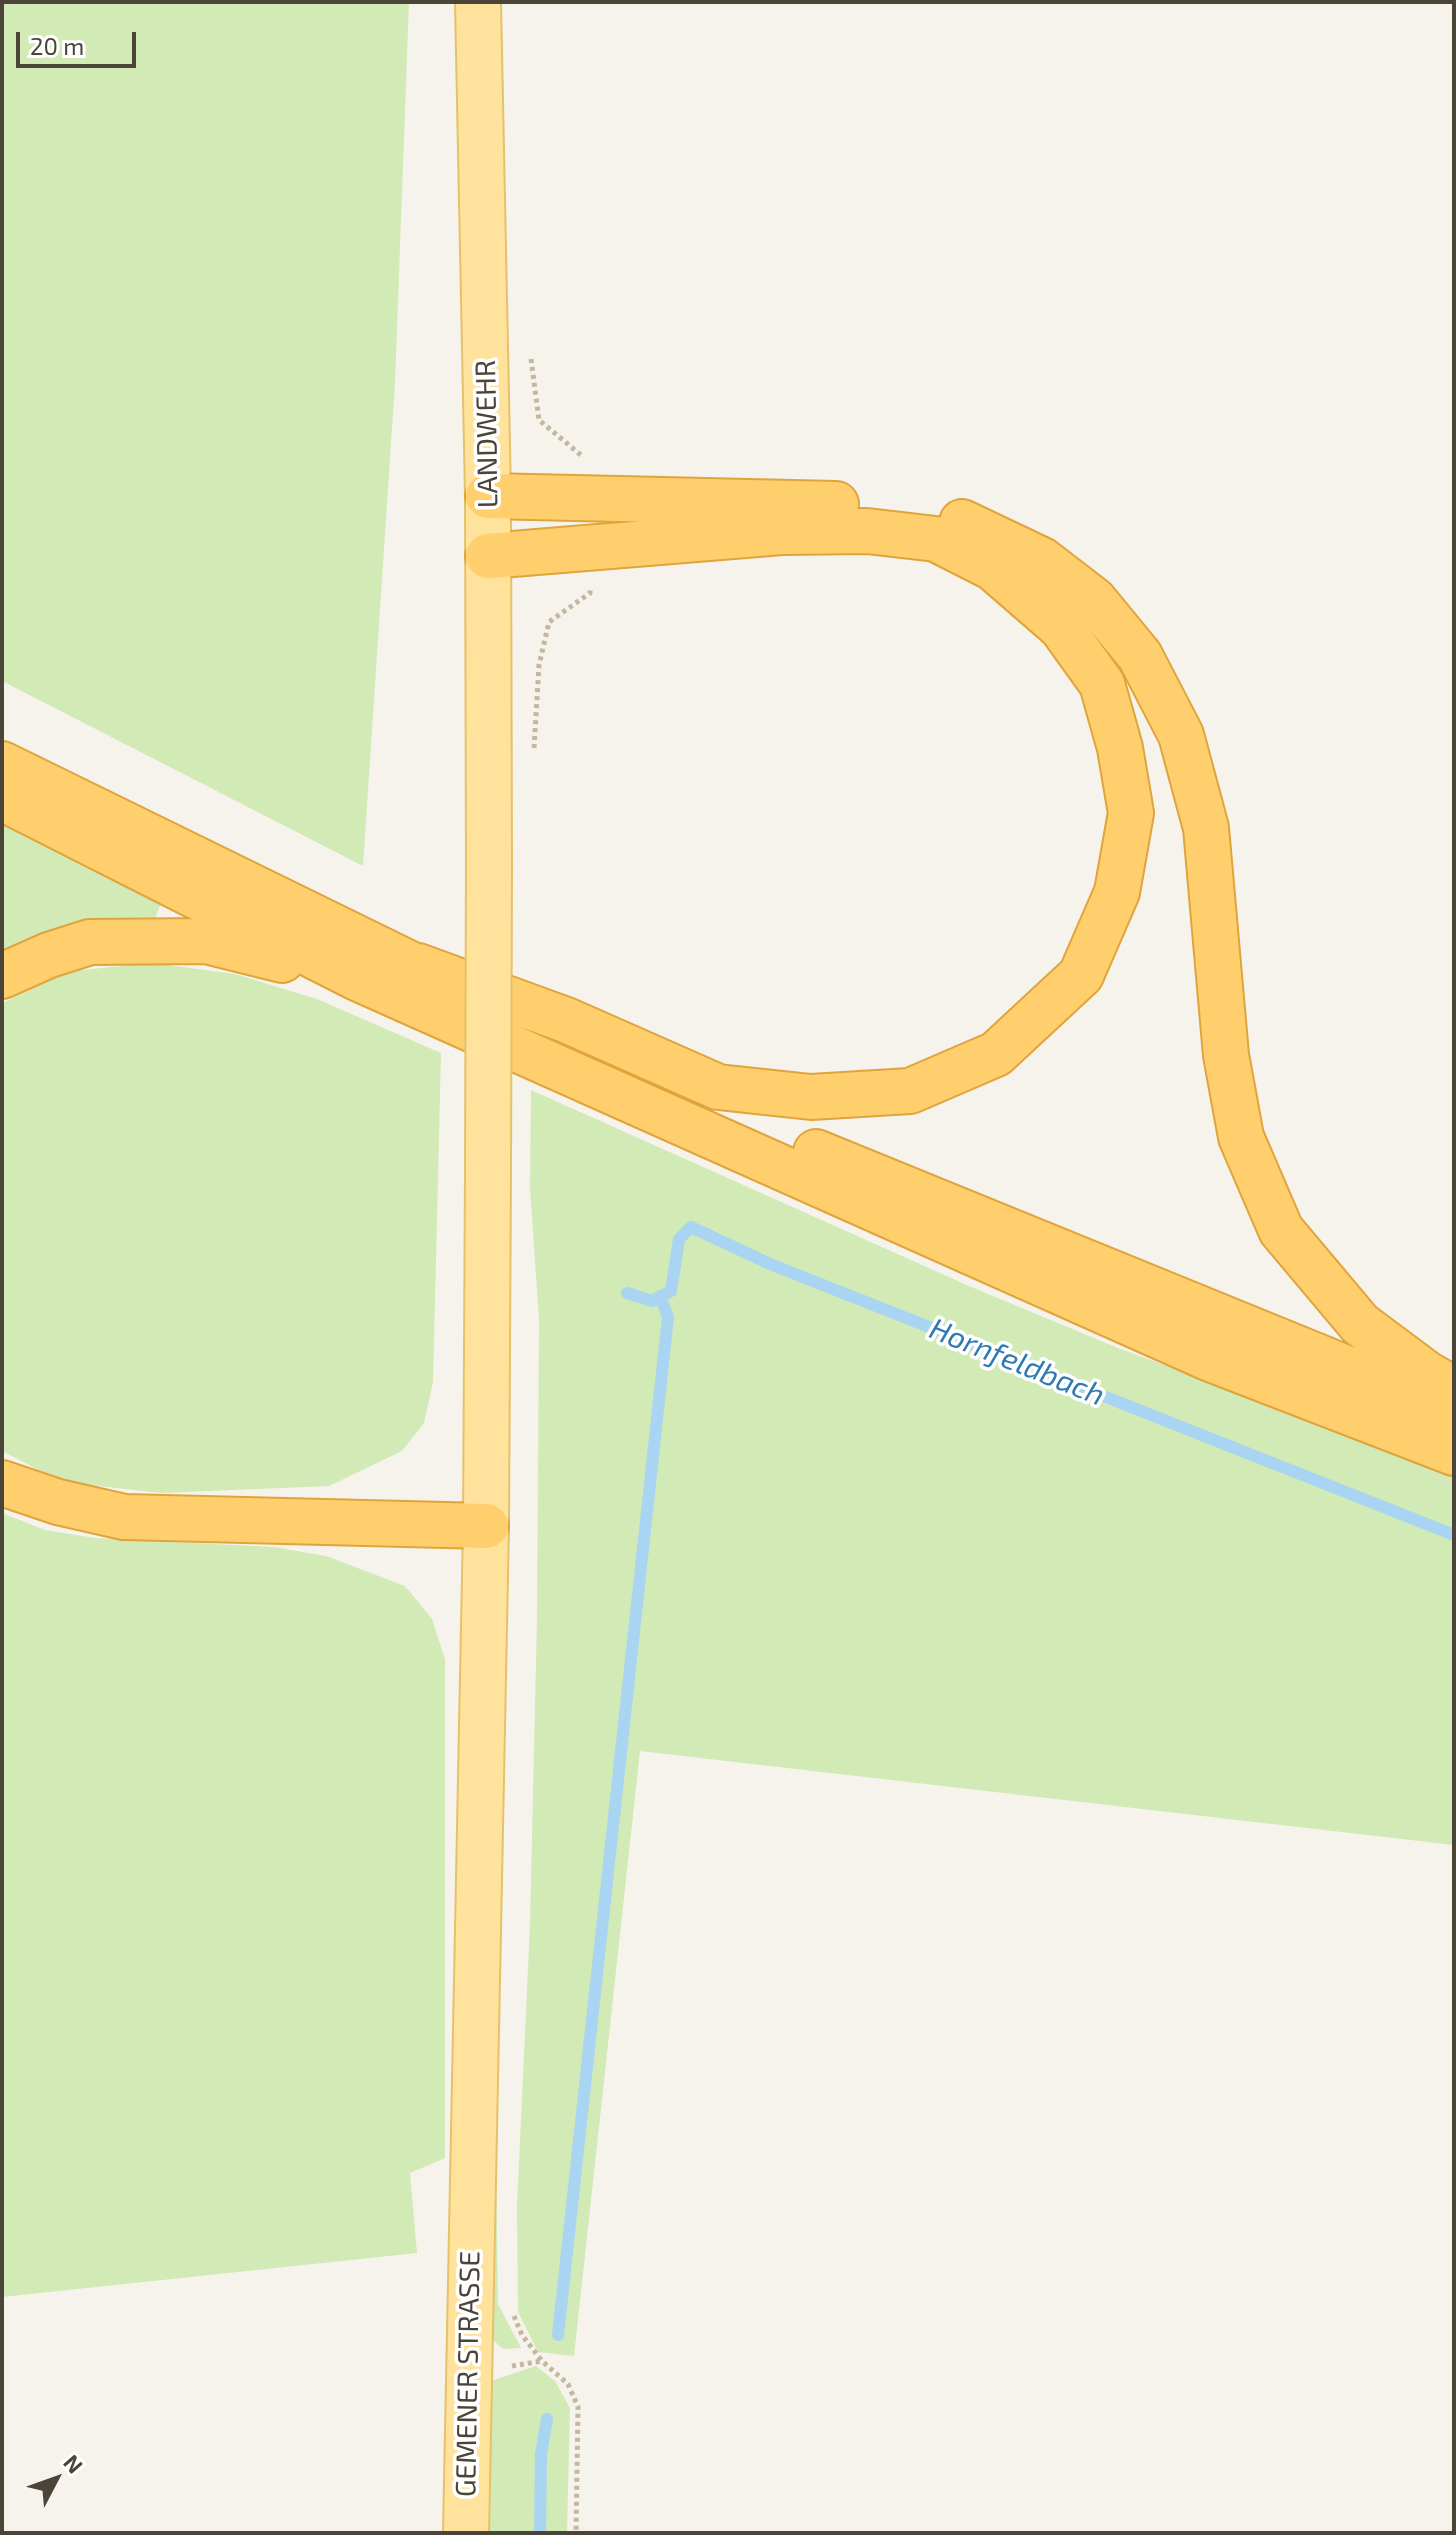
<!DOCTYPE html>
<style>
body{margin:0}
#map{position:relative;width:1456px;height:2535px;overflow:hidden;background:#f6f3ec;font-family:"Exo 2",sans-serif}
canvas{display:block}
.frame{position:absolute;inset:0;border:4px solid #4b4439;pointer-events:none}
.north{position:absolute;left:16px;top:2439px;width:80px;height:80px;-webkit-text-stroke:6px #fff;paint-order:stroke;rotate:49deg;font-size:22px;font-weight:700;line-height:32px;text-align:center;color:#4b4439}
.north::after{content:'';display:block;margin:auto;width:28px;height:36px;background:#4b4439;clip-path:polygon(50% 0,100% 100%,50% 72%,0 100%)}
.scale{position:absolute;left:16px;top:32px;width:120px;height:36px;box-sizing:border-box;border:4px solid #4b4439;border-top:0;padding-left:10px;font-size:24px;line-height:28px;white-space:nowrap;color:#4b4439;-webkit-text-stroke:6px #fff;paint-order:stroke}
</style>
<div id="map">
<canvas width="1456" height="2535"></canvas>
<div class="frame"></div>
<div class="north">N</div>
<div class="scale">20 m</div>
</div>
<script>
const c = document.querySelector('canvas').getContext('2d');
c.lineJoin = 'round';
function fillPath(path, color) { c.fillStyle = color; c.fill(path, 'evenodd'); }
const toPath = rows => new Path2D(rows.map(r => 'M' + r).join(''));
function strokePath(path, color, width, dash) { c.strokeStyle = color; c.lineWidth = width; c.lineCap = dash ? 'butt' : 'round'; c.setLineDash(dash || []); c.stroke(path); }
function label(font, color, halo, rows, align = 'center') {
  c.font = font + ' "Exo 2",sans-serif'; c.lineWidth = 7; c.setLineDash([]); c.textBaseline = 'middle'; c.strokeStyle = halo; c.fillStyle = color; for (const [text, x, y, turn = 0] of rows) {
    c.save(); c.translate(x, y); c.rotate((+turn || 0) * Math.PI / 180); c.textAlign = isNaN(turn) ? turn : align; if (halo) c.strokeText(text, 0, 0); c.fillText(text, 0, 0); c.restore();
  }
}
fillPath(toPath([
 [2,2,409,2,395,383,363,866,2,681],
 [2,823,161,903,155,919,117,922,2,960],
 [153,963,235,974,317,999,441,1053,433,1382,424,1423,402,1451,329,1486,161,1493,62,1482,2,1451,2,1003,71,971],
 [531,1090,969,1286,1118,1348,1454,1472,1454,1845,640,1751,574,2356,538,2352,518,2312,517,2206,530,1925,537,1619,539,1320,530,1188],
 [2,1513,45,1530,95,1538,274,1547,326,1556,405,1586,432,1619,445,1659,445,2158,410,2173,417,2253,2,2297],
 [496,2164,498,2304,521,2348,503,2349,489,2336],
 [536,2366,555,2381,570,2408,567,2533,485,2533,488,2382]
]), '#d2eab5');
strokePath(toPath([
 [627,1293,652,1301,671,1291,679,1239,691,1227,770,1264,1454,1535],
 [558,2335,668,1317,660,1296],
 [540,2533,541,2454,547,2419]
]), '#a9d4f2', 12);
const major = toPath([
 [478,2,488,496,489,865],
 [466,2533,486,1526,488,1172]
]);
const highway = toPath([
 [488,496,836,504],
 [962,522,1042,560,1094,600,1140,656,1181,735,1206,828,1226,1055,1241,1137,1281,1230,1360,1324,1427,1374,1454,1389],
 [2,764,445,981],
 [2,798,357,978,1208,1358,1454,1453],
 [418,966,566,1020,718,1087,811,1097,910,1091,996,1054,1081,975,1117,892,1131,813,1120,748,1102,684,1061,627,993,568,936,539,867,531,782,532,488,556],
 [2,976,49,955,90,942,206,941,282,960],
 [816,1152,1454,1412],
 [2,1483,58,1502,124,1517,486,1526]
]);
strokePath(major, '#e6c16a', 48);
strokePath(highway, '#e0a43c', 48);
strokePath(toPath([
 [531,359,539,420,582,456],
 [534,748,539,665,549,622,590,593,590,589],
 [514,2316,522,2335,542,2361,568,2384,578,2407,576,2533],
 [512,2366,542,2361]
]), '#c4b79f', 5, [4, 4]);
strokePath(major, '#ffe39c', 44);
strokePath(highway, '#ffcf6e', 44);
const majorBridge = toPath([
 [488,1172,489,865]
]);
strokePath(majorBridge, '#e6c16a', 48, []);
strokePath(majorBridge, '#ffe39c', 44);
label('28px', '#4b4439', '#fff', [
 ["LANDWEHR",487,434,-91],
 ["GEMENER STRASSE",468,2374,-89]
]);
label('italic 30px', '#2e7ab2', '#fff', [
 ["Hornfeldbach",1017,1362,22]
]);
</script>
